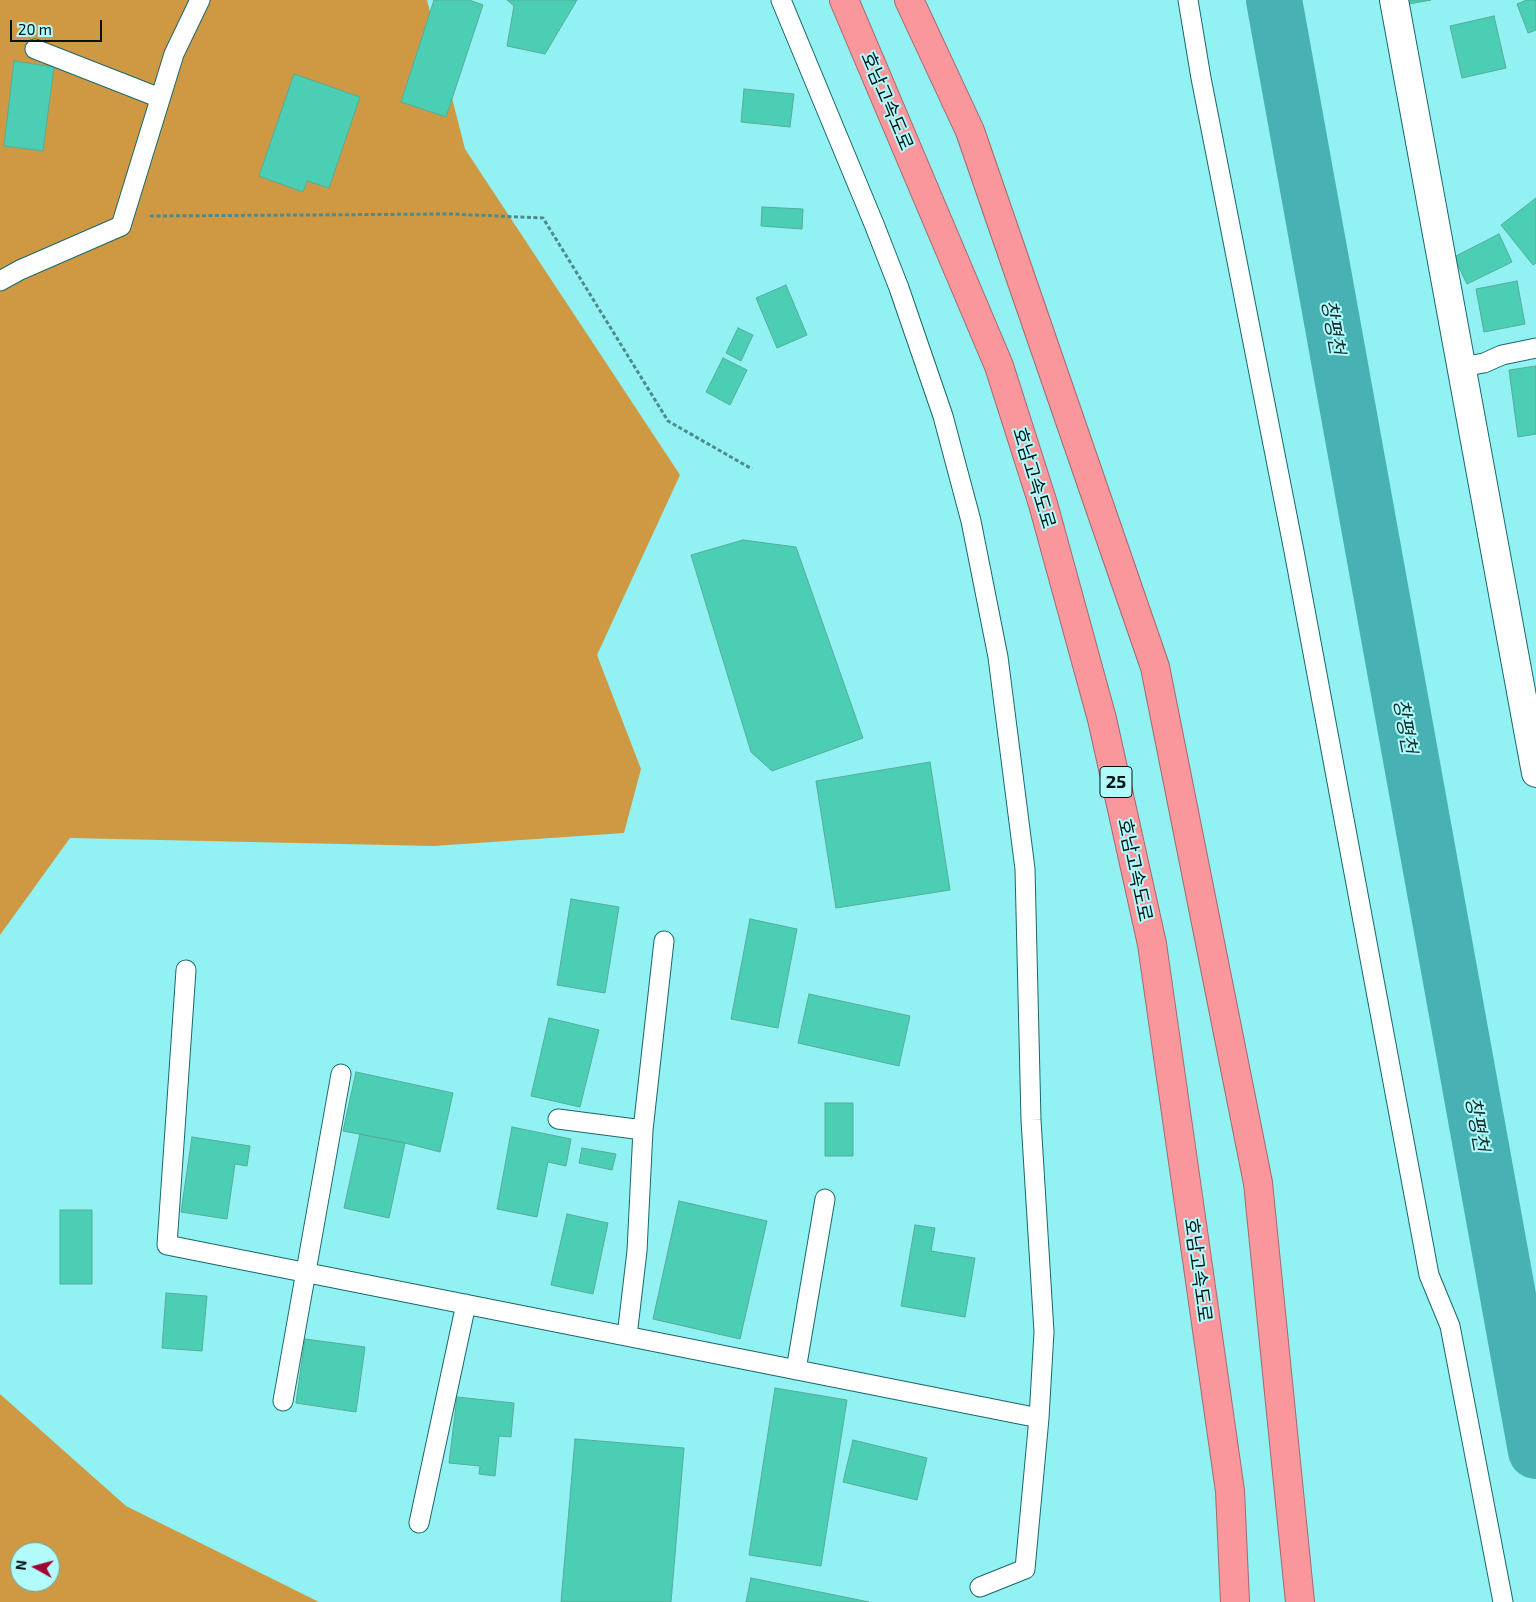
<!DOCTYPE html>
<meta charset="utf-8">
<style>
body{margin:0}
#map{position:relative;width:1536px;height:1602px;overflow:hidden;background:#92f1f2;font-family:"Exo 2",sans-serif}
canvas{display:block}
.north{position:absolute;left:10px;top:1542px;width:50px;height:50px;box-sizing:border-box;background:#b1fbfb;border:1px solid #6b9f9f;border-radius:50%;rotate:277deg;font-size:14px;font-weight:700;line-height:20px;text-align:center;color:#021415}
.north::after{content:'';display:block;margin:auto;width:18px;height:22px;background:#a20130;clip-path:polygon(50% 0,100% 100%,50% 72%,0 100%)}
.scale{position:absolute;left:10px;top:20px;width:92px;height:22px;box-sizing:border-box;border:2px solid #021415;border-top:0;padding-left:6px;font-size:15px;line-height:18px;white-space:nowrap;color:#021415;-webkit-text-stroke:4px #b1fbfb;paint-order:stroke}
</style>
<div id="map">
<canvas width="1536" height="1602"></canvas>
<div class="north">N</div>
<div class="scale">20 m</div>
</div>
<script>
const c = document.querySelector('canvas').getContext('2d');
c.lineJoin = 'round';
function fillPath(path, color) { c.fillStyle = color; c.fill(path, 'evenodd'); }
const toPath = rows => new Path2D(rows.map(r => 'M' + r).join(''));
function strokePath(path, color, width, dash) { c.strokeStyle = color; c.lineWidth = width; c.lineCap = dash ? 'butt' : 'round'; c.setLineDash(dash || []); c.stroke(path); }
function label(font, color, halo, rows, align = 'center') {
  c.font = font + ' "Exo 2","Noto Sans KR",sans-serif'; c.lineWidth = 4; c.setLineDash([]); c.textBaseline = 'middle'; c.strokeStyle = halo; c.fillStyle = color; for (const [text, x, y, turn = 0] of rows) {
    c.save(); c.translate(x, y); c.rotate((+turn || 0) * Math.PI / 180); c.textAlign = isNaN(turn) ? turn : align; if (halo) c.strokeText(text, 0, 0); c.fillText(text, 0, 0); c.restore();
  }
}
fillPath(toPath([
 [0,0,427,0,465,149,680,475,597,655,641,769,624,833,433,846,70,838,0,935],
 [0,1394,126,1506,319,1602,0,1602],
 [20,1552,50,1552,50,1582,20,1582]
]), '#ce9942');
strokePath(toPath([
 [1274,0,1536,1451]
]), '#47b1b3', 56);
const building = toPath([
 [434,0,469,0,483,5,446,117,401,102,434,0],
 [507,0,577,0,545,54,507,46,514,6,507,0],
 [1408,0,1431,0,1409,4,1408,0],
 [1527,0,1536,0,1536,30,1528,33,1517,4,1527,0],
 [1494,16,1506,68,1462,78,1450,26,1494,16],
 [14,61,54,67,43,151,4,146,14,61],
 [294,74,360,97,329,188,307,181,303,192,259,176,294,74],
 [744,89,794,94,790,127,741,122,744,89],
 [1536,198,1536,263,1533,265,1501,225,1536,198],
 [762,207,803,209,802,229,761,226,762,207],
 [1499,234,1512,262,1467,284,1454,257,1499,234],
 [1517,281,1525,324,1484,332,1476,289,1517,281],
 [786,285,807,335,777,348,756,298,786,285],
 [738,328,753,335,741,361,726,353,738,328],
 [723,358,747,370,730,405,706,392,723,358],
 [1536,366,1536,434,1518,437,1509,370,1536,366],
 [743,540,796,547,863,738,772,771,751,752,691,555,743,540],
 [930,762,950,890,836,908,816,781,930,762],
 [571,899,619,907,605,993,557,985,571,899],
 [750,919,797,929,778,1028,731,1019,750,919],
 [809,994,910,1016,899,1066,798,1043,809,994],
 [549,1018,599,1030,580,1107,531,1096,549,1018],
 [356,1072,453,1093,440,1152,405,1143,343,1131,356,1072],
 [825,1103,853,1103,853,1156,825,1156,825,1103],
 [512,1127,571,1139,566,1166,548,1162,537,1217,497,1209,512,1127],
 [360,1134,405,1143,389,1218,344,1208,360,1134],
 [192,1137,250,1146,247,1166,235,1164,227,1219,181,1212,192,1137],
 [582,1148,616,1154,612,1170,579,1163,582,1148],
 [679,1201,767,1221,740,1339,653,1319,679,1201],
 [60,1210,92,1210,92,1284,60,1284,60,1210],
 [567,1214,608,1223,593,1294,551,1285,567,1214],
 [915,1225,935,1228,931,1251,975,1258,965,1317,901,1306,915,1225],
 [166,1293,207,1296,202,1351,162,1348,166,1293],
 [305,1339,365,1347,356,1412,296,1403,305,1339],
 [775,1388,847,1400,821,1566,749,1555,775,1388],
 [457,1397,514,1403,511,1437,499,1436,495,1476,479,1474,480,1466,449,1463,457,1397],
 [575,1439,684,1448,671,1602,561,1602,575,1439],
 [853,1440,927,1458,917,1500,843,1482,853,1440],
 [751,1578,869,1602,746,1602,751,1578]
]);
fillPath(building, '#4bceb3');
strokePath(building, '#55ad99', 1);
const service = toPath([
 [1188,0,1201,78,1294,551,1429,1275,1450,1326,1503,1602],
 [35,49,160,98],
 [0,281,20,270,121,226,174,54,200,0],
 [1461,367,1484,363,1502,355,1536,348],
 [186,970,167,1245,1039,1418,1044,1332,1031,1120,1025,869,998,657,971,521,943,416,899,288,874,224,781,0],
 [558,1119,643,1130],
 [627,1336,637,1251,643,1130,664,941],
 [796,1370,825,1199],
 [283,1401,341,1074],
 [419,1523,466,1304],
 [980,1587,1025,1569,1039,1418]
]);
const minor = toPath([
 [1394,0,1536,773]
]);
const motorway = toPath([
 [844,0,999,366,1043,504,1102,719,1152,944,1230,1491,1235,1602],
 [909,0,970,131,1155,667,1258,1183,1300,1602]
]);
strokePath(service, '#1a686a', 21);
strokePath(minor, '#1a686a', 30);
strokePath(motorway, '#a3696d', 30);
strokePath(toPath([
 [150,216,451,214,543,218,668,421,752,469]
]), '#4f8a8b', 3, [4, 2.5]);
strokePath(service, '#fff', 19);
strokePath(minor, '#fff', 28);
strokePath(motorway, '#fa979c', 28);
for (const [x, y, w] of [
 [1116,782,32]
]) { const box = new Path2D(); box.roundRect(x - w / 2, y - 15.5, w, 31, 4); c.fillStyle = '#b1fbfb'; c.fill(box); strokePath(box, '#021415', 1); }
label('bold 18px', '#021415', null, [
 ["25",1116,782]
]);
label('19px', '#021415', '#b1fbfb', [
 ["호남고속도로",887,101,67],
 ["호남고속도로",1034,478,73],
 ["호남고속도로",1135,870,78],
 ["호남고속도로",1198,1270,82]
]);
label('italic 20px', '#162e2e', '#b1fbfb', [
 ["창평천",1333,327,80],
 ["창평천",1405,726,80],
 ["창평천",1477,1124,80]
]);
</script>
